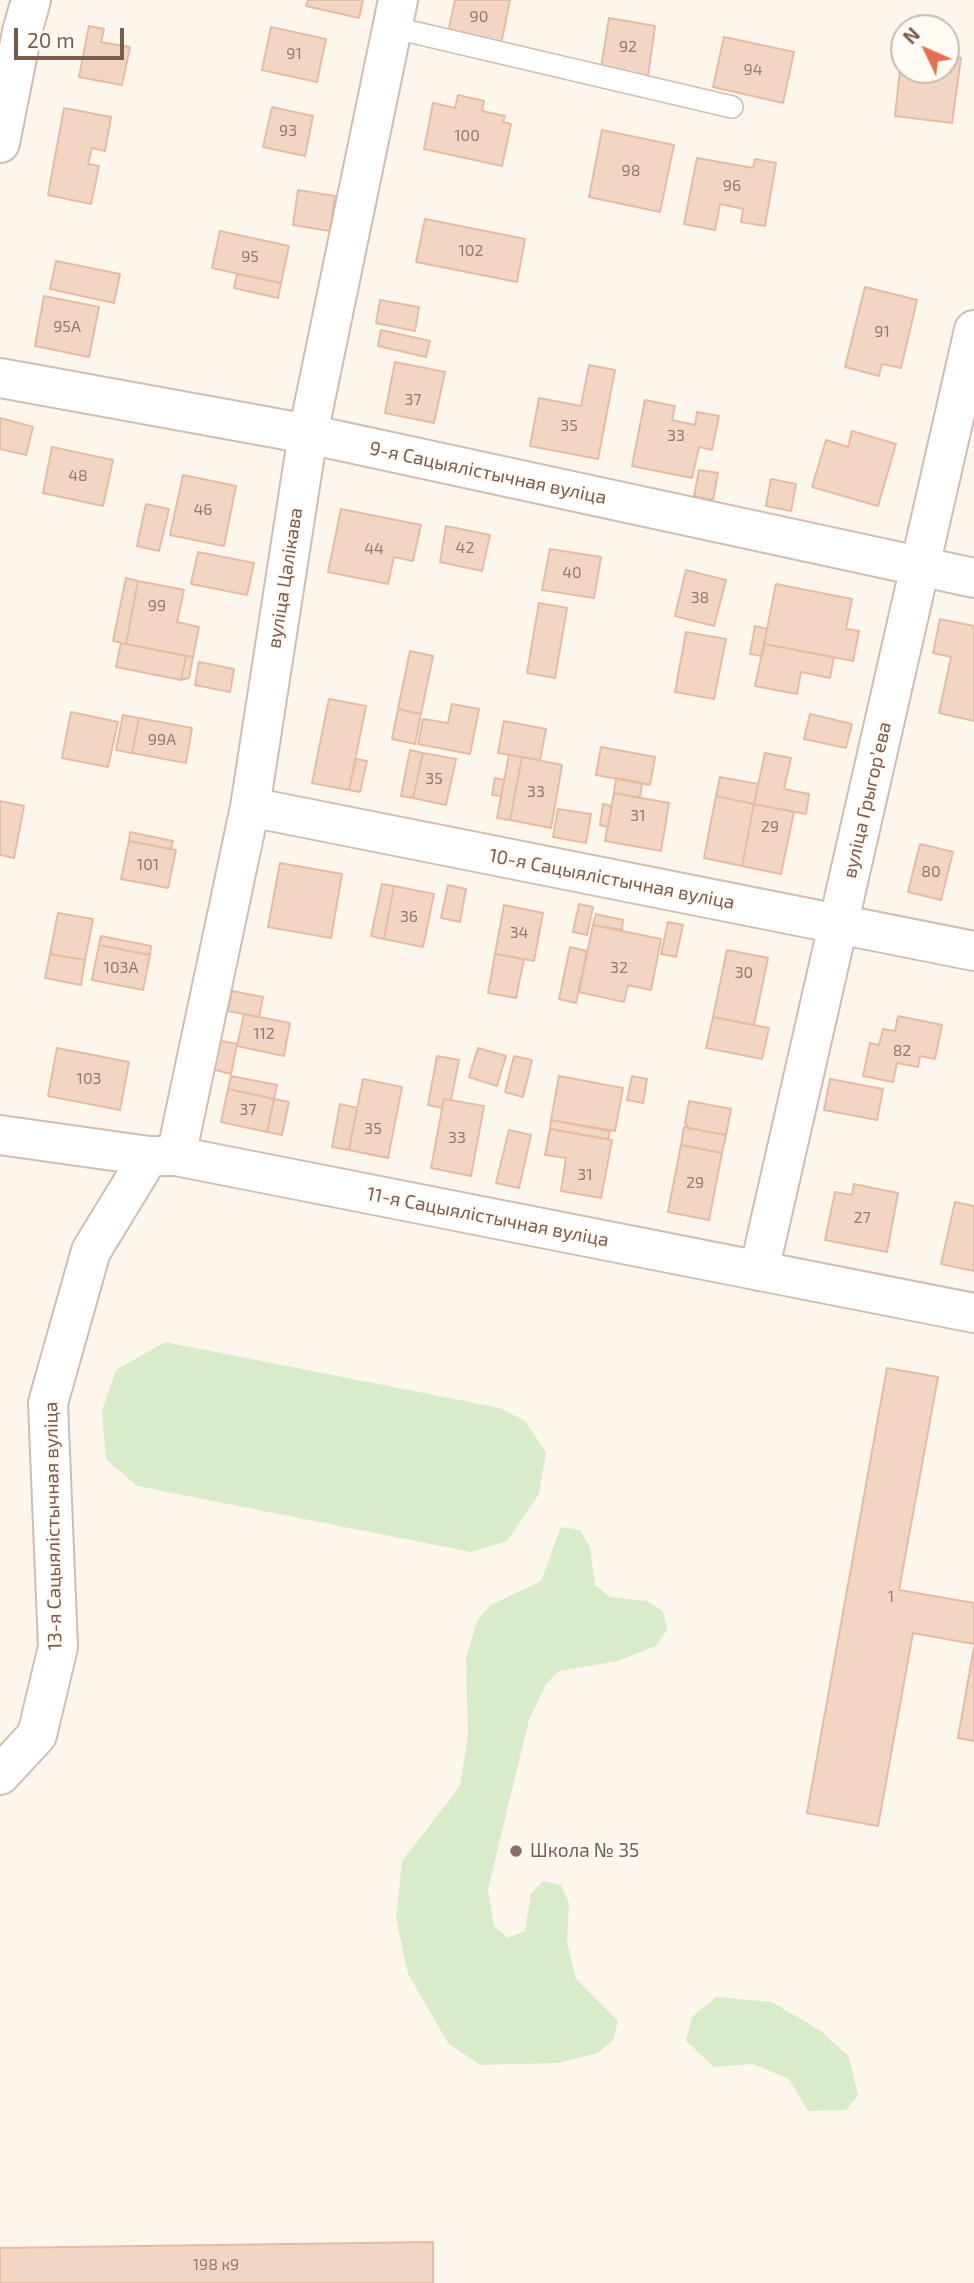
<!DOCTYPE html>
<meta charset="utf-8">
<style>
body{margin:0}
#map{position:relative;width:974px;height:2283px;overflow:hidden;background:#fdf6ec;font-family:"Exo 2",sans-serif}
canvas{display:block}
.north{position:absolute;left:890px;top:14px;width:70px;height:70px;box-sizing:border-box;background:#fffaf3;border:2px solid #cabbb1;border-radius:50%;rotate:314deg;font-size:19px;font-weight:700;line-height:28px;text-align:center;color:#7a5c4d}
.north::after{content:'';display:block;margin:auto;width:24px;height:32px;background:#e76f51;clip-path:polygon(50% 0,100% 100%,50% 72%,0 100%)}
.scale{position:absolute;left:14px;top:28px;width:110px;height:32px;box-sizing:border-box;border:4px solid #7a5c4d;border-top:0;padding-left:9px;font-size:21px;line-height:24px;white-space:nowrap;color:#7a5c4d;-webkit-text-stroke:5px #fffaf3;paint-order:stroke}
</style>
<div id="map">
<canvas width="974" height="2283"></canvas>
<div class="north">N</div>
<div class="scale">20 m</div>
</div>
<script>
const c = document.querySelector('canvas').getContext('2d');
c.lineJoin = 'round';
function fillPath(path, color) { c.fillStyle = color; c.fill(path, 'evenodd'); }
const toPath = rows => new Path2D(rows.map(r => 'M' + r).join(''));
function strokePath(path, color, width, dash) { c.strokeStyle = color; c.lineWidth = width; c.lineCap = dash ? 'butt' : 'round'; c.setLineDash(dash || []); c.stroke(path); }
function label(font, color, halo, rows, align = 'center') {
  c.font = font + ' "Exo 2",sans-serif'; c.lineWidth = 5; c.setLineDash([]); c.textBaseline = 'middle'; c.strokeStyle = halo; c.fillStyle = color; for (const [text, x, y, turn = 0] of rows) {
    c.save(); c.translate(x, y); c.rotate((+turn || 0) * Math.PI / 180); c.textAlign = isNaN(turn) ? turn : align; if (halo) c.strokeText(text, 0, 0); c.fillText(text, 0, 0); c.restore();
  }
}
fillPath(toPath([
 [165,1342,500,1408,525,1421,546,1452,539,1494,507,1541,471,1552,137,1486,106,1459,102,1411,116,1370],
 [561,1527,580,1530,590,1547,595,1585,610,1597,647,1601,663,1611,667,1630,656,1646,618,1661,559,1671,546,1684,529,1720,488,1889,494,1926,508,1938,525,1931,531,1894,543,1881,561,1885,569,1903,567,1942,576,1979,618,2021,613,2040,598,2053,558,2063,480,2065,448,2043,408,1974,396,1918,402,1861,460,1786,468,1735,466,1657,478,1619,491,1605,541,1581],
 [716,1997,772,2002,821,2031,849,2057,858,2095,846,2110,808,2111,789,2079,753,2064,714,2067,686,2041,692,2017]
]), '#d8ecc9');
const building = toPath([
 [308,0,363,0,359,18,306,6,308,0],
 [455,0,510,0,501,44,448,33,455,0],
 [609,18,655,26,648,76,601,68,609,18],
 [89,26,104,29,101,42,130,47,122,85,79,77,89,26],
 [271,27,326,39,317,82,262,70,271,27],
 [724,37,794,52,783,103,713,87,724,37],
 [902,52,904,52,904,70,946,70,946,57,961,58,952,123,895,116,902,52],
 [458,95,484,101,482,111,505,116,503,122,511,124,502,166,424,149,433,103,455,108,458,95],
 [272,107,313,116,305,156,263,147,272,107],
 [64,108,111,117,105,151,92,148,88,164,99,166,91,204,48,195,64,108],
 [602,130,674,145,660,212,589,197,602,130],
 [697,158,753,168,755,159,776,163,765,226,741,222,743,209,720,204,715,230,684,224,697,158],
 [298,190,335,196,330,231,293,225,298,190],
 [425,219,525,239,517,282,416,262,425,219],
 [220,231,289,246,281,283,212,268,220,231],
 [56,261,120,274,114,303,50,289,56,261],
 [237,274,281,283,278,298,234,288,237,274],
 [865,287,917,300,901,368,882,364,879,376,845,367,865,287],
 [44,296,99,307,89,357,35,346,44,296],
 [380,300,419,307,415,331,376,323,380,300],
 [381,330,430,341,426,357,378,346,381,330],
 [395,362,445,372,434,423,385,413,395,362],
 [589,365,615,370,598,459,530,446,539,398,581,406,589,365],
 [645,400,675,406,672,420,695,425,697,412,719,416,712,450,699,447,692,478,632,466,645,400],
 [0,418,33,427,26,455,0,449,0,418],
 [852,431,896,444,878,506,812,487,826,440,848,447,852,431],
 [52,447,113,460,103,506,43,493,52,447],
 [699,470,718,473,713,500,694,496,699,470],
 [183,475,236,486,224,546,170,535,183,475],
 [771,479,796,484,791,511,766,506,771,479],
 [146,504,169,509,159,551,137,546,146,504],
 [341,509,421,525,413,561,394,557,388,584,328,572,341,509],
 [446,526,490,535,482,571,440,562,446,526],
 [550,549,601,557,594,598,542,590,550,549],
 [198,552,254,563,247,595,191,584,198,552],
 [686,570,726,580,714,626,675,616,686,570],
 [126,578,138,581,126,644,113,641,126,578],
 [138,581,184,590,177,622,199,627,193,657,126,644,138,581],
 [776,584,852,599,846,629,859,631,853,661,764,644,776,584],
 [539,603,567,608,555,678,527,673,539,603],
 [940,619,974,626,974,721,939,713,951,657,933,653,940,619],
 [755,626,767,629,762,656,750,654,755,626],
 [686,632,726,639,714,699,675,692,686,632],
 [121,643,186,656,181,680,116,667,121,643],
 [764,644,834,657,830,678,801,672,797,694,755,686,764,644],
 [410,651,433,656,421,714,398,709,410,651],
 [186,656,193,657,189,678,181,680,186,656],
 [199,662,234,669,230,692,195,685,199,662],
 [329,699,366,706,349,790,312,783,329,699],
 [452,704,479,709,470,754,418,744,423,719,448,723,452,704],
 [398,709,421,714,415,744,392,739,398,709],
 [71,712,118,722,108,767,62,758,71,712],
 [810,714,852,724,846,748,804,739,810,714],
 [123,715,139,718,132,753,116,750,123,715],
 [139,718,192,728,186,763,132,753,139,718],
 [504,721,546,729,540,760,498,753,504,721],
 [601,747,655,757,650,785,596,775,601,747],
 [410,750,423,753,413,798,401,796,410,750],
 [423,753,456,759,446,805,413,798,423,753],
 [765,753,791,758,784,789,809,794,806,814,754,804,765,753],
 [509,755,522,757,510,820,497,818,509,755],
 [522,757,562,765,551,828,510,820,522,757],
 [356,759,367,761,360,792,349,790,356,759],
 [720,777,758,784,754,804,716,796,720,777],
 [495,778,504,780,501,796,492,795,495,778],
 [616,778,642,783,640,798,614,793,616,778],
 [614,793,669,803,661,851,605,841,614,793],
 [716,796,754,804,742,866,704,858,716,796],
 [0,801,24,806,14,858,0,855,0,801],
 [603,804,612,806,608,827,600,825,603,804],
 [754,804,794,812,781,874,742,866,754,804],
 [558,809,591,814,586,843,553,837,558,809],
 [130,832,173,841,171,849,129,841,130,832],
 [129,841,176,850,168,888,121,879,129,841],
 [920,844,953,852,941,900,908,892,920,844],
 [280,863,342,874,331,938,268,927,280,863],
 [382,884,394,886,384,939,371,936,382,884],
 [448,885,466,889,460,922,441,918,448,885],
 [394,886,434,894,423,947,384,939,394,886],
 [579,904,593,907,587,935,573,932,579,904],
 [504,905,543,913,534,961,495,954,504,905],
 [58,913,93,919,85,960,50,954,58,913],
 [596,914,623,920,622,930,593,925,596,914],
 [668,922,683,925,676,957,661,954,668,922],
 [593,925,661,939,651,990,628,985,624,1002,579,992,593,925],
 [101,936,151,946,150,955,99,945,101,936],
 [99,945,150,955,143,990,92,980,99,945],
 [570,947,587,951,576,1003,559,999,570,947],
 [727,950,768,958,754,1025,713,1017,727,950],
 [50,954,85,960,81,985,45,978,50,954],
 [495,954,524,959,516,998,488,993,495,954],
 [232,991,263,997,259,1017,228,1011,232,991],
 [244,1014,290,1023,284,1056,237,1046,244,1014],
 [898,1016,942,1025,935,1059,920,1056,918,1067,897,1063,893,1082,863,1076,870,1043,879,1045,883,1029,895,1031,898,1016],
 [713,1017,769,1028,762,1059,706,1048,713,1017],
 [217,1040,237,1044,231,1074,212,1069,217,1040],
 [57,1048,129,1062,120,1110,48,1096,57,1048],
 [478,1048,506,1056,497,1086,469,1077,478,1048],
 [437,1056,459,1060,451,1100,444,1099,442,1108,428,1105,437,1056],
 [514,1056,532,1060,523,1097,505,1092,514,1056],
 [231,1076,277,1085,274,1099,228,1089,231,1076],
 [559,1076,623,1088,615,1131,551,1120,559,1076],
 [632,1076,647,1079,643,1103,627,1100,632,1076],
 [363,1079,402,1087,388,1158,349,1150,363,1079],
 [830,1079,883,1089,877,1120,824,1110,830,1079],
 [228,1089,274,1099,267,1132,221,1122,228,1089],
 [274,1099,289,1102,282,1135,267,1132,274,1099],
 [444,1099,484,1106,471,1176,431,1168,444,1099],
 [689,1101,731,1109,726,1135,687,1128,687,1125,685,1124,689,1101],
 [340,1104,357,1108,349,1150,332,1147,340,1104],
 [551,1120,610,1131,608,1139,550,1129,551,1120],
 [684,1127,726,1135,722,1153,681,1145,684,1127],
 [550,1129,612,1140,601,1198,561,1191,566,1158,545,1155,550,1129],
 [509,1130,531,1135,519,1188,496,1183,509,1130],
 [681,1145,722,1153,709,1220,668,1212,681,1145],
 [854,1184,898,1193,887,1252,825,1240,835,1192,852,1195,854,1184],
 [955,1202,974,1206,974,1271,941,1264,955,1202],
 [887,1368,938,1377,899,1590,974,1603,974,1644,913,1633,878,1826,807,1813,887,1368],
 [974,1647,974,1741,958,1738,974,1647],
 [433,2242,433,2283,0,2283,0,2248,433,2242]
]);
fillPath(building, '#f3d5c3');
strokePath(building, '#e6bba3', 2);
const lane = toPath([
 [391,27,732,107]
]);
const street = toPath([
 [0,143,22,32,31,0],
 [0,378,308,434,974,578],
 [250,807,974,951],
 [0,1135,149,1156,176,1156,974,1313],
 [176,1156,250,807,308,434,398,0],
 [759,1271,974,330],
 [0,1775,37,1735,58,1647,48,1403,91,1251,149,1156]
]);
strokePath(lane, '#d1beb0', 24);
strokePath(street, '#d1beb0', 42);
strokePath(lane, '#fff', 21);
strokePath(street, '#fff', 38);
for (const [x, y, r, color] of [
 [516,1851,7,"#8d6e63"]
]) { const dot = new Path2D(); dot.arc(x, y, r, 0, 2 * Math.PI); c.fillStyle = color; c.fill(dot); strokePath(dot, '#fffaf3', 2.5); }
label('16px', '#987a6a', null, [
 ["90",479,17],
 ["92",628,47],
 ["91",294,54],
 ["94",753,70],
 ["93",288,131],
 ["100",467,136],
 ["98",631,171],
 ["96",732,186],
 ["102",471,251],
 ["95",250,257],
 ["95А",67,327],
 ["91",882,332],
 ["37",413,400],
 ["35",569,426],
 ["33",676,436],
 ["48",78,476],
 ["46",203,510],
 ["42",465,548],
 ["44",374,549],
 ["40",572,573],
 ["38",700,598],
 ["99",157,606],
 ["99А",162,740],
 ["35",434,779],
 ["33",536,792],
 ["31",638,816],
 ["29",770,827],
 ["101",148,865],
 ["80",931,872],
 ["36",409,917],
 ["34",519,933],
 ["103А",121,968],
 ["32",619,968],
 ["30",744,973],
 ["112",264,1034],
 ["82",902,1051],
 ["103",89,1079],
 ["37",248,1110],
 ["35",373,1129],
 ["33",457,1138],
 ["31",585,1175],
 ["29",695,1183],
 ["27",862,1218],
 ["1",891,1597],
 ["198 к9",216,2265]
]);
label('19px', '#7a5c4d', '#fffaf3', [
 ["9-я Сацыялістычная вуліца",488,473,12],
 ["вуліца Цалікава",285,578,-81],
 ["вуліца Грыгорʼева",867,800,-77],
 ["10-я Сацыялістычная вуліца",612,879,11],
 ["11-я Сацыялістычная вуліца",488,1217,11],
 ["13-я Сацыялістычная вуліца",53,1526,-91]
]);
label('19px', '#785e54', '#fffaf3', [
 ["Школа № 35",530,1851]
], 'left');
</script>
